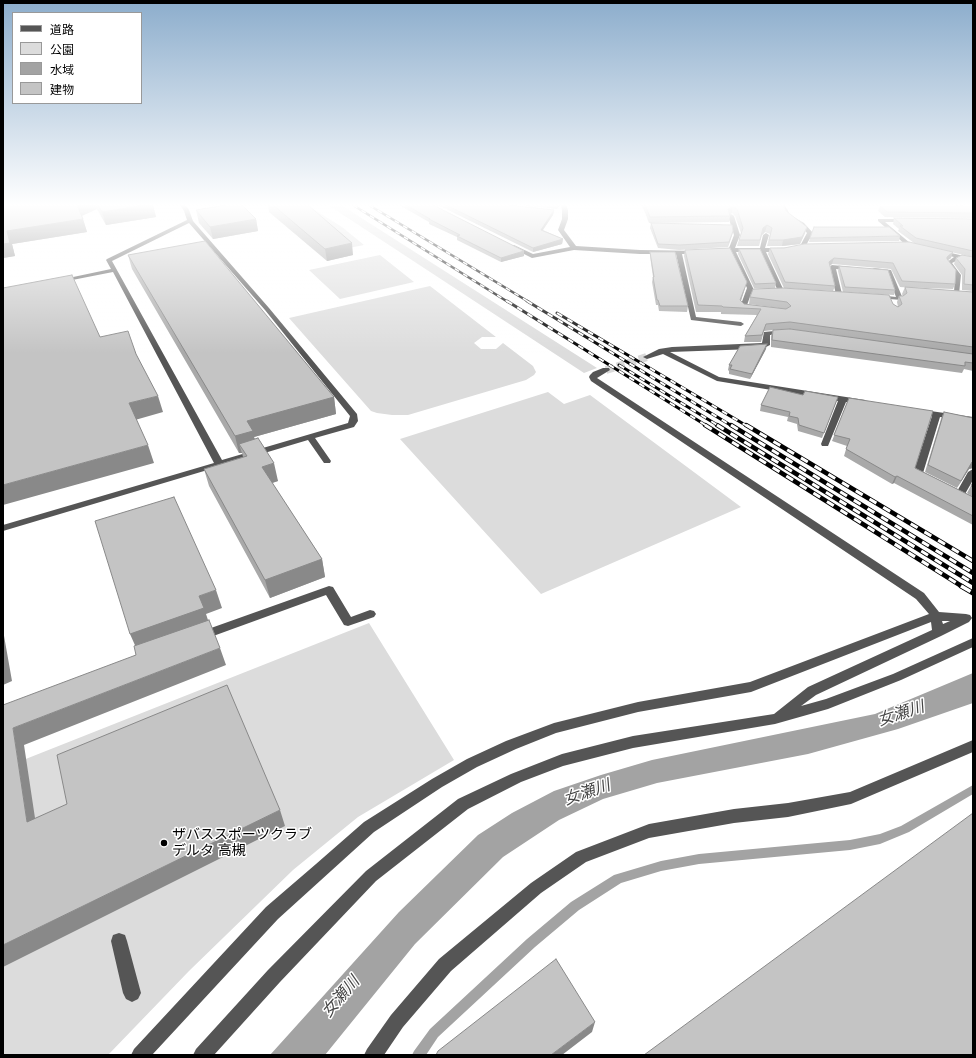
<!DOCTYPE html>
<meta charset="utf-8">
<style>
body{margin:0}
#map{position:relative;width:976px;height:1058px;overflow:hidden;background:#fff;font-family:"Fira Sans","Noto Sans JP",sans-serif}
canvas{display:block}
.frame{position:absolute;inset:0;border:4px solid #000;pointer-events:none}
.legend{position:absolute;left:12px;top:12px;width:130px;height:92px;box-sizing:border-box;background:#fff;border:1px solid #999;margin:0;padding:5px 7px;list-style:none;font-size:12px;color:#000}
.legend li{display:flex;align-items:center;gap:8px;height:20px}
.legend b{width:20px;border:1px solid #999}
</style>
<div id="map">
<canvas width="976" height="1058"></canvas>
<div class="frame"></div>
<ul class="legend">
<li><b style="height:5px;background:#555"></b>道路</li>
<li><b style="height:11px;background:#dcdcdc"></b>公園</li>
<li><b style="height:11px;background:#a3a3a3"></b>水域</li>
<li><b style="height:11px;background:#c4c4c4"></b>建物</li>
</ul>
</div>
<script>
const c = document.querySelector('canvas').getContext('2d');
c.lineJoin = 'round';
function fillPath(path, color) { c.fillStyle = color; c.fill(path, 'evenodd'); }
const toPath = rows => new Path2D(rows.map(r => 'M' + r).join(''));
function strokePath(path, color, width, dash) { c.strokeStyle = color; c.lineWidth = width; c.lineCap = dash ? 'butt' : 'round'; c.setLineDash(dash || []); c.stroke(path); }
function label(font, color, halo, rows, align = 'center') {
  c.font = font + ' "Fira Sans","Noto Sans JP",sans-serif'; c.lineWidth = 3; c.setLineDash([]); c.textBaseline = 'middle'; c.strokeStyle = halo; c.fillStyle = color; for (const [text, x, y, turn = 0] of rows) {
    c.save(); c.translate(x, y); c.rotate((+turn || 0) * Math.PI / 180); c.textAlign = isNaN(turn) ? turn : align; if (halo) c.strokeText(text, 0, 0); c.fillText(text, 0, 0); c.restore();
  }
}
fillPath(toPath([
 [307,205,342,227,364,245,344,249],
 [328,205,341,205,597,368,584,373],
 [380,255,414,282,340,299,309,270],
 [430,286,496,337,482,337,474,343,481,349,496,349,503,343,533,366,536,372,534,375,526,380,408,415,392,415,377,413,371,411,289,318],
 [548,392,564,404,590,395,741,507,541,594,400,439],
 [369,623,454,760,358,817,293,870,189,971,108,1055,3,1055,3,768]
]), '#dcdcdc');
fillPath(toPath([
 [973,673,973,703,898,729,808,754,657,783,603,799,559,820,503,857,415,944,325,1055,270,1055,399,912,478,835,512,813,554,791,601,775,652,760,875,714]
]), '#a3a3a3');
fillPath(toPath([
 [973,785,973,794,909,832,880,844,850,850,699,864,661,871,621,883,579,910,535,947,438,1037,426,1055,412,1055,414,1051,430,1029,527,939,571,902,614,875,661,861,699,854,850,840,880,834,901,826,973,785]
]), '#a3a3a3');
strokePath(toPath([
 [606,370,647,357]
]), '#d9d9d9', 8, [8, 3.5]);
fillPath(toPath([
 [180,205,185,205,189,210,193,221,269,308,357,414,358,421,354,427,315,438,331,461,330,463,324,463,308,440,3,531,3,525,214,463,113,272,62,282,59,280,111,269,106,260,107,259,187,220,184,211,180,205],
 [189,223,265,310,350,416,348,423,222,460,112,261,189,223],
 [561,205,566,205,568,210,568,219,564,230,576,246,640,250,700,251,700,253,698,254,682,254,696,317,741,322,744,324,741,326,691,320,676,254,640,254,574,250,532,258,510,247,510,245,514,245,533,254,570,247,558,230,562,219,562,210,561,205],
 [780,205,785,205,790,215,804,223,813,233,805,247,800,246,807,233,800,225,786,217,780,205],
 [731,214,734,216,740,235,735,248,760,248,763,235,766,233,769,235,765,248,782,248,785,250,782,252,766,252,784,291,781,293,778,291,760,252,736,252,753,288,753,290,766,289,769,291,766,293,751,294,747,305,755,307,756,308,753,310,743,309,740,307,747,288,730,252,718,252,715,250,718,248,729,248,734,235,728,216,731,214],
 [878,219,910,219,911,220,908,222,885,222,910,243,920,247,920,249,906,245,878,221,878,219],
 [938,250,973,258,973,262,960,259,952,263,961,275,959,294,954,293,955,275,946,263,954,257,936,253,936,251,938,250],
 [832,265,852,267,855,269,852,271,836,269,842,294,841,295,836,294,829,267,832,265],
 [874,268,891,270,903,299,902,300,876,298,876,296,878,295,896,297,887,273,872,271,872,269,874,268],
 [785,330,787,331,787,333,770,335,770,345,766,347,754,349,670,352,719,377,865,400,866,402,862,404,846,402,828,446,822,446,821,444,838,401,717,381,663,354,647,359,643,357,659,349,672,347,762,343,764,332,785,330],
 [603,368,609,368,610,370,597,378,924,593,939,612,966,614,970,615,972,618,969,622,941,636,816,695,801,706,826,699,893,674,973,638,973,647,901,680,828,709,775,724,633,748,563,766,521,782,468,809,376,881,280,982,214,1055,193,1055,196,1049,268,970,366,871,458,799,511,774,562,754,633,736,774,714,808,687,932,630,931,622,751,692,638,712,556,733,516,749,477,767,442,787,374,832,278,919,152,1055,131,1055,134,1049,266,907,316,864,364,822,432,779,467,759,506,741,554,723,638,702,750,682,929,614,916,599,591,381,589,377,590,375,593,372,603,368],
 [942,621,950,621,943,624,942,621],
 [916,409,973,417,973,423,940,417,923,473,930,478,925,481,913,474,932,416,916,413,915,411,916,409],
 [973,469,973,480,965,494,973,498,973,505,955,495,968,472,973,469],
 [329,586,333,587,351,617,370,610,374,611,376,614,374,617,348,626,344,625,326,595,205,639,201,640,197,639,195,636,197,633,329,586],
 [973,740,973,752,851,804,788,817,734,823,649,838,586,862,541,893,451,971,403,1027,384,1055,364,1055,367,1049,391,1015,439,959,531,883,576,852,649,824,734,809,788,803,850,792,973,740],
 [119,933,125,935,127,941,141,993,138,999,132,1002,126,999,123,993,111,941,113,935,119,933]
]), '#555');
const railFar3 = toPath([
 [353,205,508,302],
 [369,205,529,302],
 [957,205,973,211]
]);
const railFar2 = toPath([
 [507,301,707,426],
 [527,301,732,426],
 [557,313,747,426],
 [619,365,719,426]
]);
const railFar1 = toPath([
 [705,425,963,587],
 [717,425,973,583],
 [731,425,973,573],
 [746,425,973,561]
]);
const rail = toPath([
 [961,586,973,593]
]);
strokePath(railFar3, '#000', 2.5);
strokePath(railFar2, '#000', 3);
strokePath(railFar1, '#000', 4.5);
strokePath(rail, '#000', 5);
strokePath(railFar3, '#fff', 1.5, [5]);
strokePath(railFar2, '#fff', 2, [6]);
strokePath(railFar1, '#fff', 3, [8]);
strokePath(rail, '#fff', 3.5, [11]);
fillPath(toPath([
 [3,205,153,205,156,217,106,225,97,209,82,216,87,232,12,244,15,256,3,258],
 [268,205,308,205,353,255,327,261,269,212],
 [399,205,433,205,524,256,501,262,457,240,457,237,429,224,429,222],
 [438,205,508,205,554,210,553,215,543,230,563,239,562,244,533,252],
 [520,205,560,205,557,209],
 [642,205,783,205,786,211,807,227,805,233,800,244,782,246,767,246,770,234,765,232,762,235,759,246,737,246,741,233,735,216,732,213,729,214,730,216,729,222,649,223],
 [880,206,973,206,973,218,885,217,878,211],
 [196,210,256,219,258,231,213,239,199,223],
 [894,218,973,219,973,257,924,246,951,258,948,260,955,284,953,289,900,287,891,269,832,264,830,265,835,286,833,291,784,288,768,254,770,248,914,243,898,231,899,229,893,224],
 [651,223,733,231,732,235,728,247,679,250,658,248,650,228],
 [900,236,899,241,809,242,810,238],
 [739,249,776,283,775,288,754,288,738,254],
 [685,250,745,288,741,301,744,304,786,309,749,304,750,297,893,304,898,307,897,302,899,296,903,296,902,294,905,287,973,292,973,371,964,369,962,373,771,347,771,336,773,330,764,331,761,342,744,342,745,336,757,315,721,314,721,312,696,312,684,256],
 [788,329,842,336,774,330],
 [650,252,688,306,687,312,659,311,658,305,656,305,652,282,653,277,650,256],
 [128,255,334,397,336,414,254,437,255,439,278,481,272,483,322,559,325,577,270,598,209,486,204,469,243,457,242,453,239,453,132,269],
 [973,257,973,291,962,290,962,275,954,264,956,258],
 [839,266,895,290,894,295,843,292,838,271],
 [766,349,750,379,729,374,729,371,728,370,729,365],
 [803,395,838,397,822,438,798,431,797,424,787,421,788,417,760,411,761,405],
 [849,398,915,468,973,497,973,525,894,483,892,484,844,456,847,446,832,441],
 [944,412,973,418,973,468,969,469,957,488,925,472,941,419],
 [973,482,973,497,967,493]
]), '#a9a9a9');
fillPath(toPath([
 [77,205,96,205,97,209,81,216],
 [146,205,153,205,156,217,106,225,102,212],
 [733,207,732,213,727,216,728,209],
 [554,210,553,215,540,234,541,230],
 [83,219,87,232,12,244,15,256,3,258,3,244,7,231],
 [256,219,258,231,213,239,210,227],
 [767,225,765,232,762,235,763,228],
 [807,227,805,233,800,244,782,246,783,240],
 [733,231,732,235,728,247,729,242],
 [563,239,562,244,533,252,533,248],
 [352,243,353,255,327,261,325,249],
 [524,251,524,256,501,262,501,258],
 [953,252,951,258,945,262,947,257],
 [834,258,832,264,828,267,829,262],
 [747,282,739,306,740,300],
 [767,344,766,349,750,379,752,374],
 [158,396,163,412,135,420,129,403],
 [334,397,336,414,254,437,257,448,239,444,242,453,239,453,235,436,247,421],
 [148,445,154,463,3,505,3,485],
 [972,462,973,462,973,468,969,469,957,488,961,481],
 [274,463,278,481,266,485,262,467],
 [897,476,894,483,892,484,895,477],
 [322,559,325,577,270,598,265,580],
 [216,590,222,608,206,614,210,626,138,652,130,634,199,596],
 [3,630,12,681,3,685],
 [220,648,226,665,24,745,38,838,27,822,13,728],
 [280,810,285,826,3,967,3,945],
 [595,1022,592,1032,562,1055,551,1055]
]), '#898989');
const building = toPath([
 [3,205,77,205,83,219,7,231,10,243,3,244,3,205],
 [98,205,146,205,102,212,98,205],
 [226,205,242,205,256,219,210,227,196,210,226,205],
 [273,205,308,205,352,243,325,249,273,205],
 [406,205,433,205,524,251,501,258,457,236,460,235,429,219,430,219,406,205],
 [446,205,508,205,554,210,541,230,563,239,533,248,446,205],
 [645,205,783,205,786,211,807,227,802,237,783,240,769,240,772,228,767,225,763,228,760,240,739,240,743,228,737,209,733,207,728,209,730,216,650,217,645,205],
 [880,206,973,206,973,213,887,212,880,206],
 [894,218,973,219,973,251,916,238,900,226,903,226,894,218],
 [651,223,732,225,733,231,729,242,680,245,658,244,651,223],
 [814,227,889,227,900,236,810,238,814,227],
 [205,241,334,397,247,421,253,431,235,436,128,255,205,241],
 [909,242,953,252,947,257,947,259,956,270,955,284,902,281,893,263,834,258,829,262,835,286,785,282,770,248,784,248,804,244,909,242],
 [730,248,747,282,740,300,744,304,786,309,791,306,787,302,750,297,753,289,783,288,889,295,893,304,898,307,902,304,899,296,903,296,907,293,905,287,973,292,973,347,790,322,766,324,762,335,745,336,761,309,723,307,722,306,698,305,685,250,730,248],
 [739,249,760,249,776,283,755,284,739,249],
 [650,252,675,252,688,306,660,306,658,300,657,300,653,277,654,277,650,252],
 [962,255,973,257,973,285,964,284,965,269,956,258,962,255],
 [839,266,888,270,895,290,845,287,839,266],
 [72,275,100,337,128,331,136,354,158,396,129,403,148,445,3,485,3,288,72,275],
 [790,329,973,354,973,363,965,362,965,366,772,340,773,330,790,329],
 [767,344,752,374,730,369,732,365,729,365,740,346,767,344],
 [770,387,803,395,805,391,838,397,824,433,799,425,798,418,789,416,790,412,761,405,770,387],
 [849,398,933,411,915,468,973,497,973,516,897,476,895,477,846,449,850,439,834,435,849,398],
 [944,412,973,418,973,462,972,462,961,481,928,465,944,412],
 [258,438,274,463,262,467,322,559,265,580,204,469,247,456,239,444,258,438],
 [973,482,973,488,971,486,973,482],
 [174,497,216,590,199,596,204,608,130,634,95,521,174,497],
 [209,620,220,648,13,728,27,822,67,804,57,755,227,685,280,810,3,945,3,705,136,655,134,646,209,620],
 [973,813,973,1055,644,1055,973,813],
 [556,959,595,1022,551,1055,436,1055,438,1051,556,959]
]);
fillPath(building, '#c4c4c4');
strokePath(building, '#898989', 1);
const sky = c.createLinearGradient(0, 0, 0, 353);
sky.addColorStop(0, '#8cadcc');
sky.addColorStop(0.58, '#fff');
sky.addColorStop(1, '#ffffff00');
c.fillStyle = sky;
c.fillRect(0, 0, 976, 353);
for (const [x, y, r, color] of [
 [164,843,4,"#000"]
]) { const dot = new Path2D(); dot.arc(x, y, r, 0, 2 * Math.PI); c.fillStyle = color; c.fill(dot); strokePath(dot, '#fff', 1.5); }
label('14px', '#000', '#fff', [
 ["ザバススポーツクラブ",172,835],
 ["デルタ 高槻",172,851]
], 'left');
label('italic 16px', '#444', '#fff', [
 ["女瀬川",901,714,-18],
 ["女瀬川",587,793,-19],
 ["女瀬川",341,997,-49]
]);
</script>
